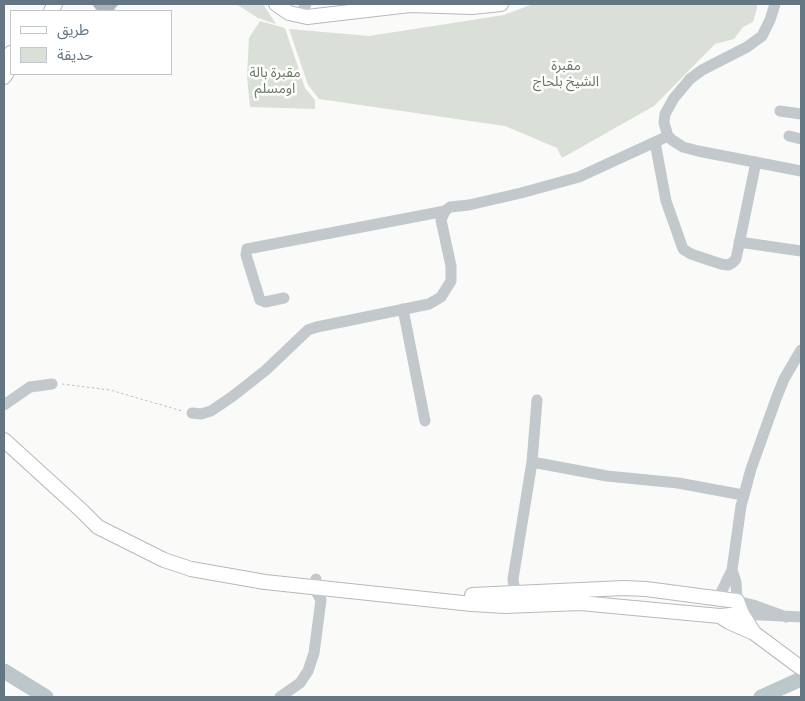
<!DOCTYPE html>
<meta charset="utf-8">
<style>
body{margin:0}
#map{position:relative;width:805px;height:701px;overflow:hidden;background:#fafaf8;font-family:Signika,"Noto Sans Arabic",sans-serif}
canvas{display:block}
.frame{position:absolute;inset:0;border:5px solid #657683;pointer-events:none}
.legend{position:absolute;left:10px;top:10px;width:162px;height:65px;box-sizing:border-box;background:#fff;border:1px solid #c1c8cd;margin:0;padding:6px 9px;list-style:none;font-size:15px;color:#657683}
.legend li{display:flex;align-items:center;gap:10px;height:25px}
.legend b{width:25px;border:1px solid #c1c8cd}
</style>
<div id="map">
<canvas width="805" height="701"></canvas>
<div class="frame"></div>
<ul class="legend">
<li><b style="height:6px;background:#fff"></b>طريق</li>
<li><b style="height:14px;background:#dadfd7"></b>حديقة</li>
</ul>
</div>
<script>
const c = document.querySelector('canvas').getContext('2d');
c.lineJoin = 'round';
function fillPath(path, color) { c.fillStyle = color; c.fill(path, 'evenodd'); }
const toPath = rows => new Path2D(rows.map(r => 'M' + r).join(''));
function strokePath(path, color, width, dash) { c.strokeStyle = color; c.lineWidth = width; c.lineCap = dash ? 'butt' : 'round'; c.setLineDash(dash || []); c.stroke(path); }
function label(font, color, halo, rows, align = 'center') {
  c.font = font + ' Signika,"Noto Sans Arabic",sans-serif'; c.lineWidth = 5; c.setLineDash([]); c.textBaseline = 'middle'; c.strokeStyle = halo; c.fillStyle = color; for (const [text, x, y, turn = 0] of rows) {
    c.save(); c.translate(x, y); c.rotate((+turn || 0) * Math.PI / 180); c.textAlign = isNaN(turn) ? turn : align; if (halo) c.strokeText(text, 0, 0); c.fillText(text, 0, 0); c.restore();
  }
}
fillPath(toPath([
 [236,4,263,4,276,24,258,18],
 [533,4,757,4,757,8,753,22,743,27,734,39,715,44,654,106,562,158,557,148,505,126,319,99,308,85,289,29,369,36,504,15],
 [260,21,285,28,305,88,315,100,315,109,250,107,247,76,249,38]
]), '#dadfd7');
strokePath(toPath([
 [4,671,46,697],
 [761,697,801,679]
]), '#bbc7cb', 15);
const building = toPath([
 [92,4,119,4,113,11,97,11,92,4]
]);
fillPath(building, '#aab3b9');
strokePath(building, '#dcdcda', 1);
const major = toPath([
 [276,4,289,13,307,17,410,5,472,7,501,4],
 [51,11,55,4],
 [4,63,11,53],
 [4,77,11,66],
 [4,440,82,511,98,527,164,560,191,569,265,582,472,604,505,606,580,603,720,616,742,614],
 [472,595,624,588,646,589,737,601,742,614,754,633],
 [720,616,729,622,754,633,801,668]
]);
strokePath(major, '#b5babe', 16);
strokePath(toPath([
 [62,384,110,390,182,411]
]), '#bbbfc2', 1, [2.5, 2.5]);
strokePath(toPath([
 [775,4,770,20,762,36,747,47,702,70,690,79,674,98,665,114,664,123,668,136,672,140,683,147,698,151,801,171],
 [300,16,306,4],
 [780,111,801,114],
 [789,136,801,139],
 [655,142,666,201,683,249,691,254,721,264,728,265,732,263,736,259,756,162],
 [739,242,801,251],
 [284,298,265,302,260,300,246,255,247,249,445,211],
 [403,309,425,421],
 [4,405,30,387,52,384],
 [192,413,201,414,211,411,233,396,266,370,308,330,317,327,429,304,441,297,451,281,451,266,441,220,445,211,450,207,469,205,521,193,579,177,668,136],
 [532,462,607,476,678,483,743,495],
 [732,570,736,582,737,601,753,605,786,617],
 [516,599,513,579,532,462,537,400],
 [718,599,732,570,741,506,751,469,776,399,784,379,801,350],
 [742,614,801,617],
 [280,697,300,683,308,671,314,653,321,600,316,591,316,579]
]), '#c3c8cc', 11);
strokePath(major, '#fff', 14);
label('14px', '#687a64', '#fff', [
 ["مقبرة",566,66],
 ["الشيخ بلحاج",566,82],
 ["مقبرة بالة",275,73],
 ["اومسلم",275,89]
]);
</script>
